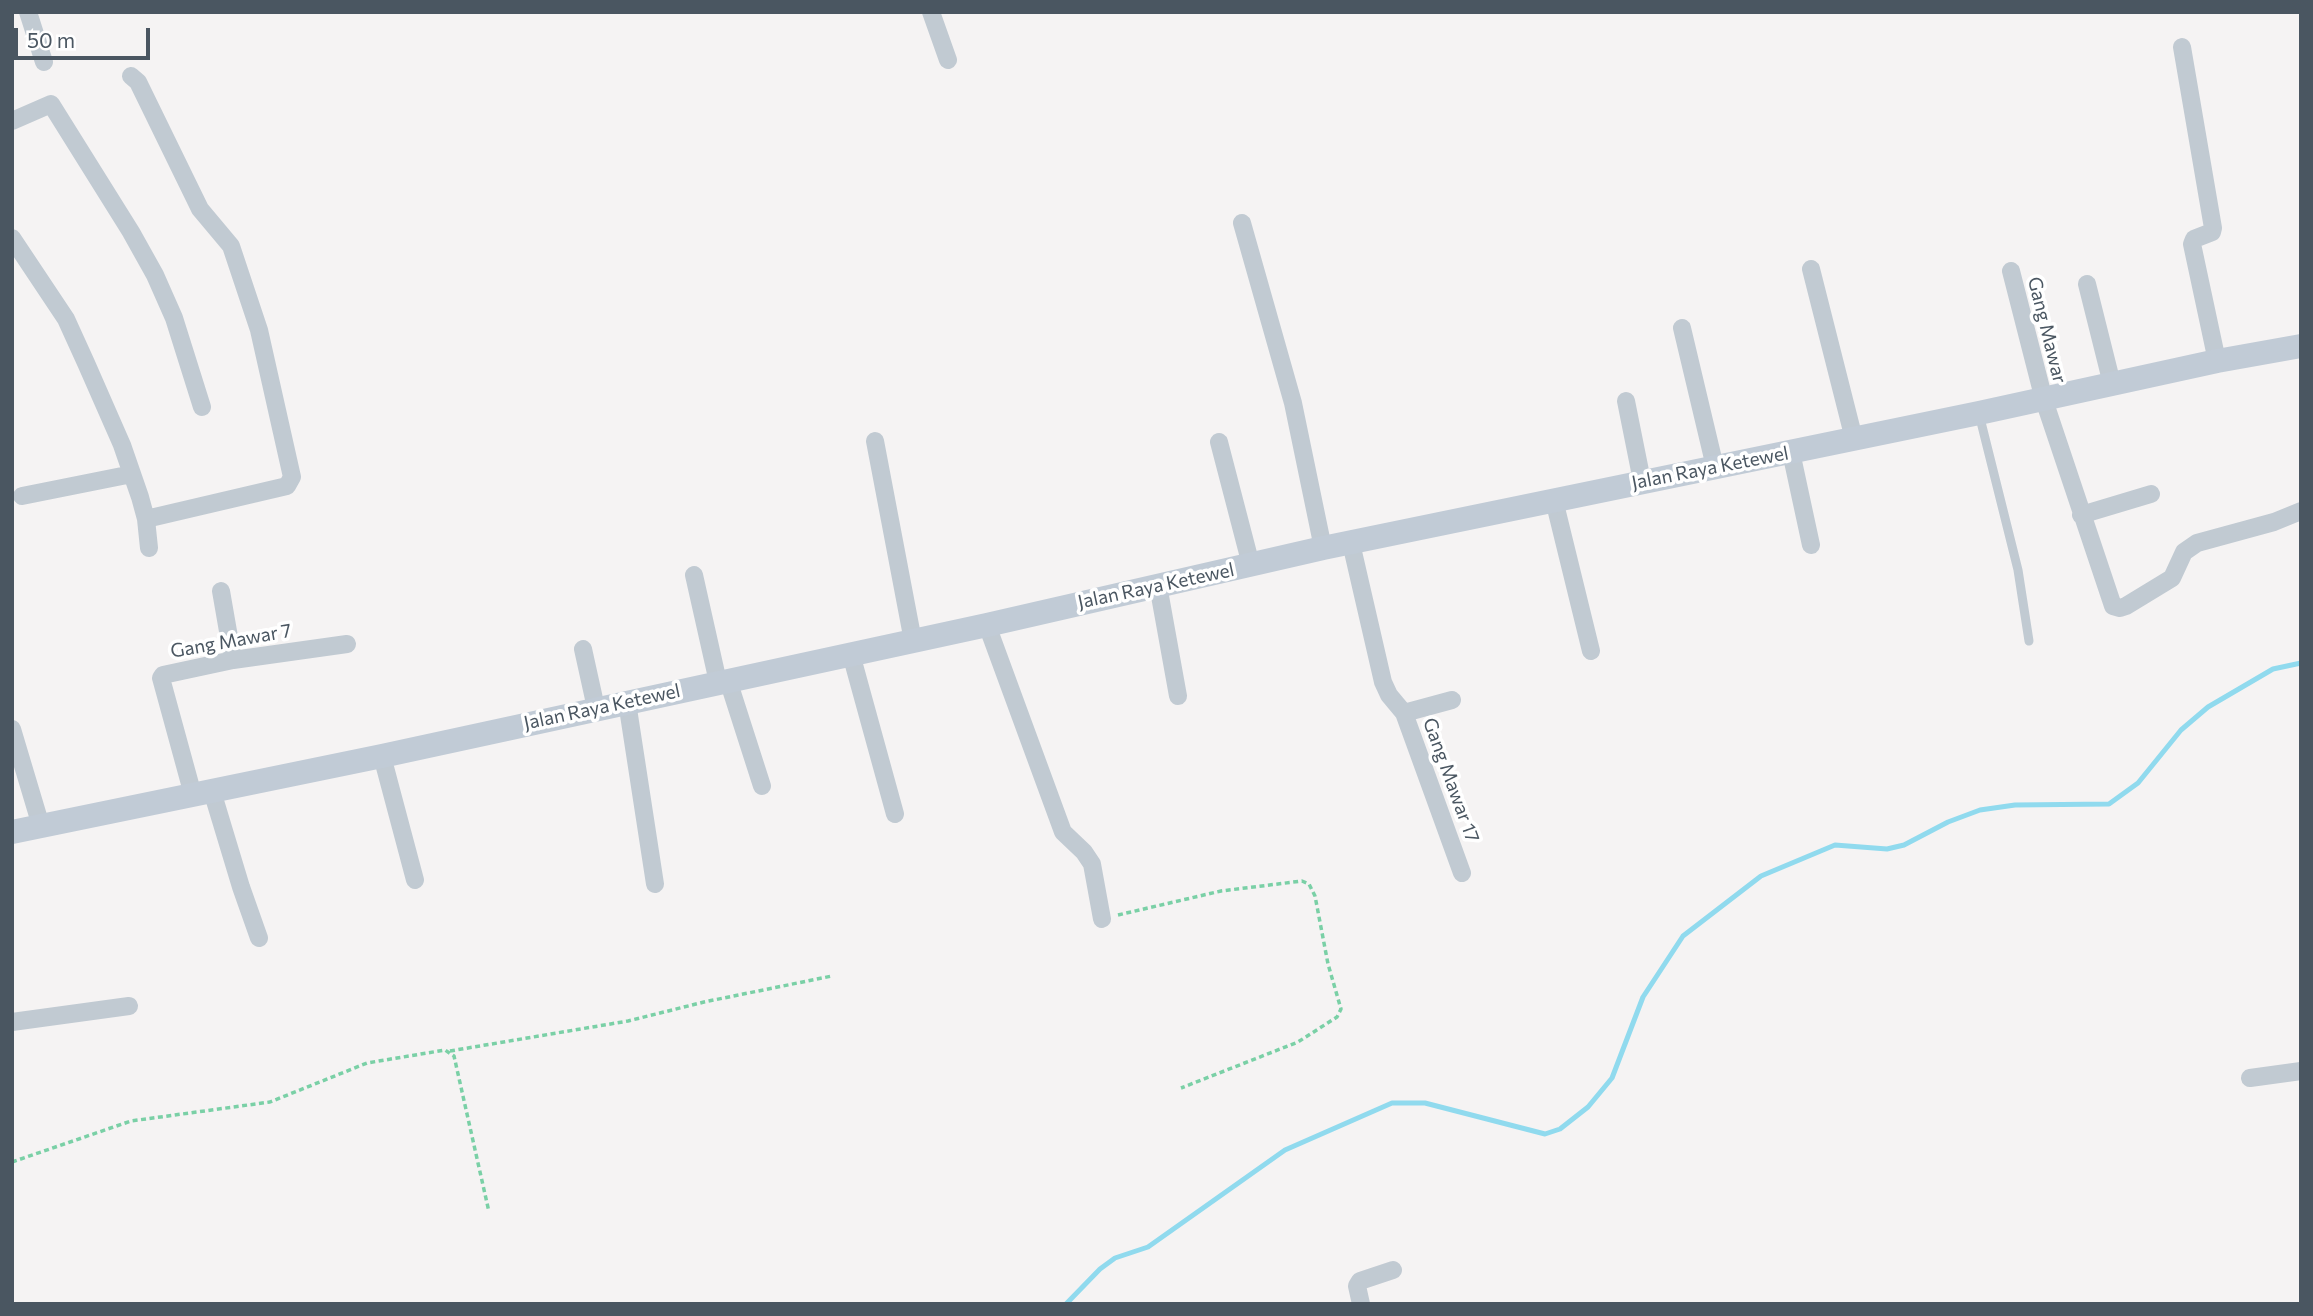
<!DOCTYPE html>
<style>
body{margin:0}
#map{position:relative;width:2313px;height:1316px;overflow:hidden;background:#f5f3f3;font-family:Commissioner,sans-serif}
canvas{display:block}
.frame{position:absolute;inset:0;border:14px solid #4a5661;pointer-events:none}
.scale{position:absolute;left:14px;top:28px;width:136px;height:32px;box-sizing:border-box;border:4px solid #4a5661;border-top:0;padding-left:9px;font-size:21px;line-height:24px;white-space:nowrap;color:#4a5661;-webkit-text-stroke:5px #fff;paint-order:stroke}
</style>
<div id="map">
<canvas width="2313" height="1316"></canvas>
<div class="frame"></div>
<div class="scale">50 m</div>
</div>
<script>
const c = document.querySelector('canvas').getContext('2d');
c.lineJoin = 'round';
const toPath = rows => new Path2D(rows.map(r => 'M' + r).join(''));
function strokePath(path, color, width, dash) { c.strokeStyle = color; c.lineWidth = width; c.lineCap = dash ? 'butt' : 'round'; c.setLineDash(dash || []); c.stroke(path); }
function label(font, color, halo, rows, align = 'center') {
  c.font = font + ' Commissioner,sans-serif'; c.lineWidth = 7; c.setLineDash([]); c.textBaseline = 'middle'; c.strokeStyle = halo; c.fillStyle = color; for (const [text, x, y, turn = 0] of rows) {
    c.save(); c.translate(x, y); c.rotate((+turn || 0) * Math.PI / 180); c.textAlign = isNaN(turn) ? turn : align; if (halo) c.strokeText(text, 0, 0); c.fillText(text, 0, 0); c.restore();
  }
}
strokePath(toPath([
 [1066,1304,1100,1269,1115,1258,1148,1247,1285,1150,1392,1103,1425,1103,1545,1134,1560,1129,1588,1107,1612,1078,1643,997,1683,936,1761,876,1835,845,1887,849,1904,845,1948,822,1980,810,2015,805,2109,804,2138,783,2181,730,2208,707,2273,669,2301,663]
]), '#90daee', 5);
strokePath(toPath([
 [1118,915,1221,891,1302,881,1309,884,1315,896,1328,964,1341,1009,1337,1017,1298,1042,1181,1088],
 [450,1051,628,1021,704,1002,832,976],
 [12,1162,131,1121,270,1102,367,1063,445,1050,454,1056,489,1212]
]), '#7ad0a6', 3.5, [5, 3.5]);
strokePath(toPath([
 [1979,414,2018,570,2029,641]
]), '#c1cad2', 9);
strokePath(toPath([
 [28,12,44,62],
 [931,12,948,60],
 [2182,47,2213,228,2212,232,2194,239,2192,244,2217,361],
 [131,76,138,82,200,209,231,246,259,330,292,477,287,486,146,519],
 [12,121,51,104,131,232,155,275,174,318,202,407],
 [1242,223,1293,403,1323,548],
 [12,238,66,319,86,363,122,445,140,497,146,519,149,548],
 [1811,269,1854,439],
 [2011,271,2044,400,2113,606,2120,608,2126,606,2172,578,2184,552,2197,543,2274,522,2301,511],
 [2087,284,2112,384],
 [1682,328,1715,467],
 [1626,401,1642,481],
 [875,441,913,641],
 [1219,442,1251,565],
 [1791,452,1811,545],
 [22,496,132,474],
 [1554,500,1591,651],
 [2081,515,2151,494],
 [1351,543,1383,682,1389,695,1404,713,1462,873],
 [694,575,718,682],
 [1158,585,1178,696],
 [221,591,233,660],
 [987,625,1063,832,1084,852,1092,864,1102,919],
 [583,649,596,708],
 [851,654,895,814],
 [728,680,762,786],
 [627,702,655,884],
 [1404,713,1452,700],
 [12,729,41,826],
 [382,756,415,880],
 [212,791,241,887,259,938],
 [193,795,161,678,163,675,233,660,347,644],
 [12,1022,129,1006],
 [2250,1078,2301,1071],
 [1361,1304,1357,1286,1360,1281,1393,1270]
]), '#c1cad2', 18);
strokePath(toPath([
 [12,832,382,756,987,625,1323,548,1979,413,2217,361,2301,346]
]), '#c1cbd6', 24);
label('19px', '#4a5661', '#fff', [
 ["Gang Mawar",2047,330,76],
 ["Jalan Raya Ketewel",1710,468,-11],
 ["Jalan Raya Ketewel",1156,586,-12],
 ["Gang Mawar 7",231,641,-10],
 ["Jalan Raya Ketewel",602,707,-12],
 ["Gang Mawar 17",1451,780,70]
]);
</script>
